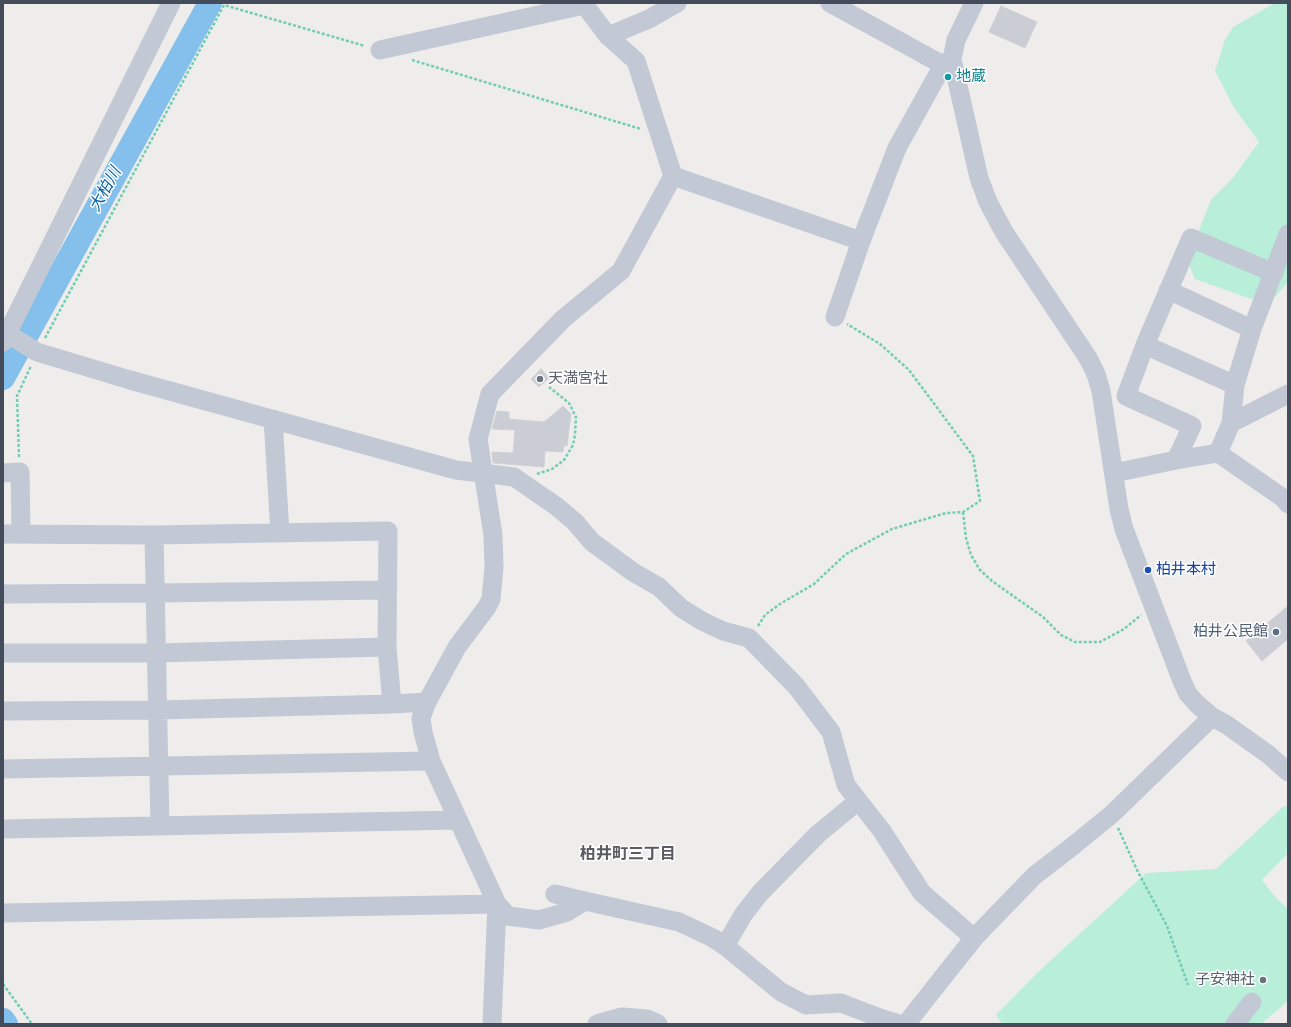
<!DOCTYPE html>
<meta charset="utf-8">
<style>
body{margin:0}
#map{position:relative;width:1291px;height:1027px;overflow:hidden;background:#efedec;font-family:Jost,sans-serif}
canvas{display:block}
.frame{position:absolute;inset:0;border:4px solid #444b5a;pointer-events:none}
</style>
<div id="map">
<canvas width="1291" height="1027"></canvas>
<div class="frame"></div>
</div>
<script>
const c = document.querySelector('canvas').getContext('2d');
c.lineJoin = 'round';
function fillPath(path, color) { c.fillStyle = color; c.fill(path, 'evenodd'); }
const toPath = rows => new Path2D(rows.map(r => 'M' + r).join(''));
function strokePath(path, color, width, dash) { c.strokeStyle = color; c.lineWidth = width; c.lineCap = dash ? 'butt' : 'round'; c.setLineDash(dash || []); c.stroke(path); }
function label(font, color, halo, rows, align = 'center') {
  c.font = font + ' Jost,"Noto Sans JP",sans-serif'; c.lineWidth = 3; c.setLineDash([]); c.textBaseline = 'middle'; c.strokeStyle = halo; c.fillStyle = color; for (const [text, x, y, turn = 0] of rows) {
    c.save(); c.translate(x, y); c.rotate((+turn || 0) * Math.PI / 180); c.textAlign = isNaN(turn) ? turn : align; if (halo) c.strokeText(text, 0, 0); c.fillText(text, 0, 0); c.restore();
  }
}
fillPath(toPath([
 [1275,3,1288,3,1288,282,1268,305,1195,279,1187,260,1211,200,1232,179,1259,142,1233,106,1215,71,1225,40,1233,27],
 [1284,806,1288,807,1288,853,1262,880,1276,898,1288,909,1288,1001,1261,1024,1002,1024,996,1015,1036,974,1146,873,1216,869]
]), '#b9eed9');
strokePath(toPath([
 [3,378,210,3],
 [3,1020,6,1024]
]), '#85c0ec', 24);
const building = toPath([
 [1001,6,1037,22,1025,48,989,32,1001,6],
 [541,369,549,378,539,387,531,379,541,369],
 [563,406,571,414,567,446,564,445,563,452,545,451,544,467,493,463,492,452,513,453,515,430,492,429,497,411,509,412,509,419,544,422,563,406],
 [1288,606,1288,639,1262,661,1246,641,1288,606]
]);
fillPath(building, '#cbcdd4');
strokePath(building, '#d0d0d8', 1);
strokePath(toPath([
 [412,60,641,129],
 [45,338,224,5,365,46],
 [19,457,17,396,31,366],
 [537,474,552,469,564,460,573,445,575,435,576,417,569,403,549,387],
 [963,512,966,538,971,555,980,570,992,581,1043,617,1061,635,1075,642,1100,642,1124,629,1141,615],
 [758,626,765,615,780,604,814,584,846,554,892,529,946,513,963,512,980,501,973,456,909,370,880,344,847,324],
 [1118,828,1138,872,1167,926,1188,985],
 [3,984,32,1024]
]), '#71ccb3', 2.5, [3, 2]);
strokePath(toPath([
 [830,3,943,65],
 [974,3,956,40,952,59,979,178,988,202,1004,232,1088,358,1096,374,1101,391,1119,509,1124,529,1182,681,1188,694,1197,704,1212,717,1227,725,1269,755,1288,772],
 [608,36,649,19,677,3],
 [380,50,584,5],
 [673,176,861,241],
 [1168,290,1252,329],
 [835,317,861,241,897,148,943,65,952,59],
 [3,331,37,352,130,380,456,470,514,477,556,506,575,522,592,542,633,572,659,587,681,608,702,621,723,631,749,638,796,686,831,732,846,785,882,831,922,893,974,938],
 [3,342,171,3],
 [1145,345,1235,385],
 [273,419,280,533],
 [1231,423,1288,394],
 [1218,453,1231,423,1235,385,1252,329,1288,234],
 [1176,460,1192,426,1126,396,1145,345,1191,238,1274,273],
 [3,473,20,472,21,533],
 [1114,473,1176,460,1218,453,1283,498,1288,504],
 [3,534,154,535,388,531,387,647,392,704],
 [154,535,160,826],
 [3,594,155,593,388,590],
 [3,653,156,653,387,647],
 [3,711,158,710,392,704,427,702],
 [3,769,431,761],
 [3,829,458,820],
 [555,894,585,901],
 [3,913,497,904,508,916,539,920,567,912,585,901,679,922,713,938,725,946,781,992,806,1005,841,1003,880,1018,900,1024],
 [725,946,743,915,760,893,818,834,858,801],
 [492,1024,497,904,431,761,423,732,421,718,427,702,457,647,487,607,491,599,494,567,493,535,478,439,490,394,563,319,621,271,673,176,636,61,608,36,583,3],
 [597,1024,622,1017,647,1019,658,1024],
 [906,1024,974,938,1034,876,1074,845,1112,814,1212,717],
 [1235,1024,1252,1002]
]), '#c2c8d4', 19);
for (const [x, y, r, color] of [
 [948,77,4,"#0f9aa8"],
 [540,379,4,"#6b7280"],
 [1148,570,4,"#1a4fb4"],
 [1276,632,4,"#5c6f8a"],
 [1263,980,4,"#6b7280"]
]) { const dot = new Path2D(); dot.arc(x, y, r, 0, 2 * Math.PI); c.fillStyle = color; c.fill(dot); strokePath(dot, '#fff', 1.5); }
label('15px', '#0d838f', '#fff', [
 ["地蔵",956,77]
], 'left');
label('15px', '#5b616d', '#fff', [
 ["天満宮社",548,379],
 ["子安神社",1255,980,"right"]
], 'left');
label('15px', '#164399', '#fff', [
 ["柏井本村",1156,570]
], 'left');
label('15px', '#4e5e75', '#fff', [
 ["柏井公民館",1268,632]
], 'right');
label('italic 16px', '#0a63a7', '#fff', [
 ["大柏川",106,190,-61]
]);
label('bold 16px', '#595b61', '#fff', [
 ["柏井町三丁目",628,855]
]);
</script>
